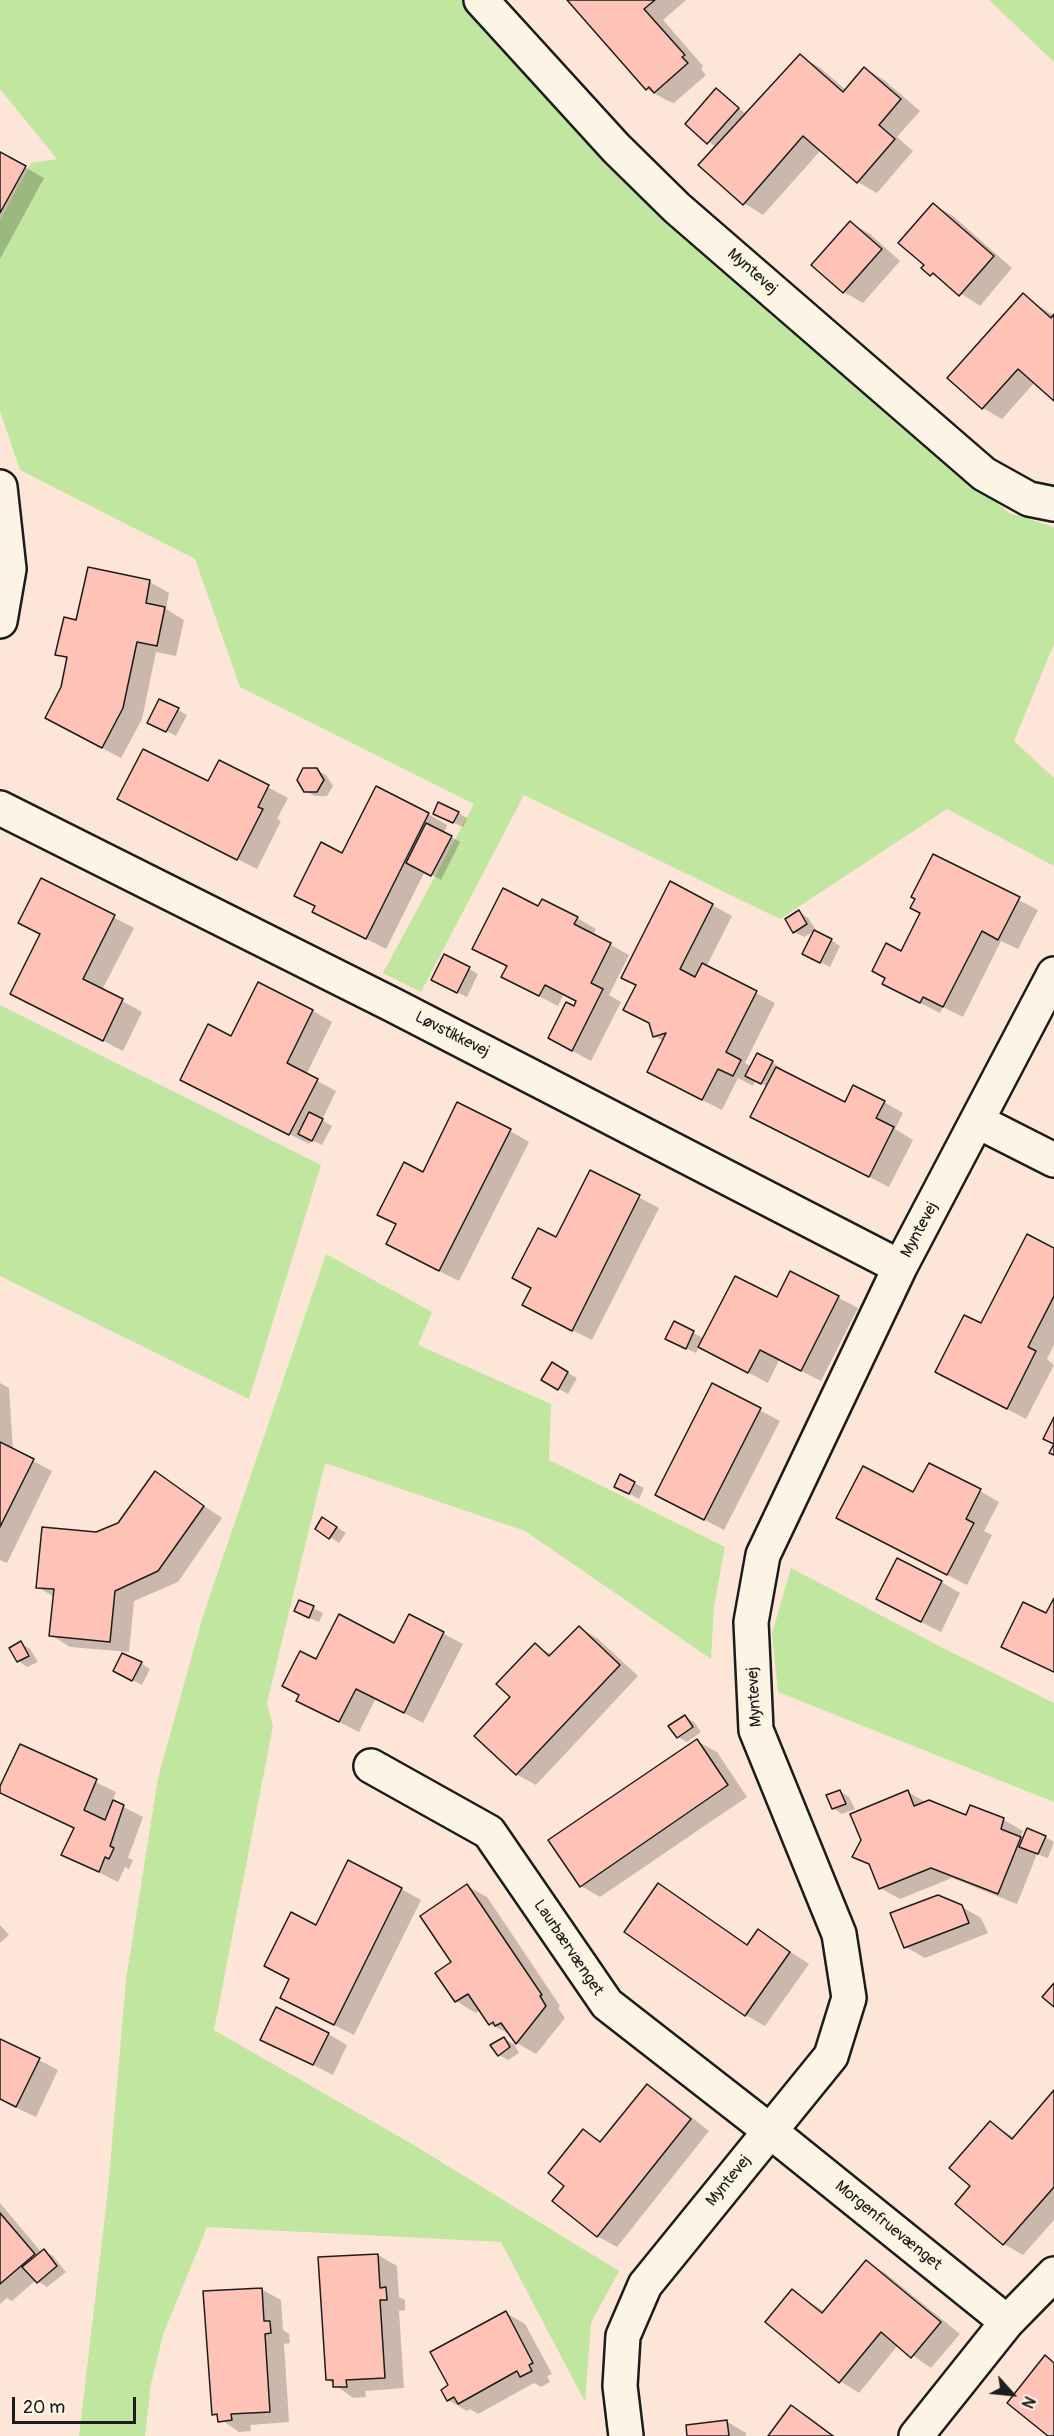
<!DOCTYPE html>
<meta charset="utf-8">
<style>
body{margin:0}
#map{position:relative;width:1054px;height:2436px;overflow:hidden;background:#fde6d7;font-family:Pangolin,sans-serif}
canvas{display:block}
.north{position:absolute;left:982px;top:2364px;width:60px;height:60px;-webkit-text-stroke:4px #fcf5e5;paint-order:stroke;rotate:117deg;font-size:16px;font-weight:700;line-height:24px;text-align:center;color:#1c1c1c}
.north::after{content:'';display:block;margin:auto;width:21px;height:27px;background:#1c1c1c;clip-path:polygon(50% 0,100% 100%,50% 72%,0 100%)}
.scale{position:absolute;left:12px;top:2397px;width:124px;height:27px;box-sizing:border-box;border:3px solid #1c1c1c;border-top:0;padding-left:8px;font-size:18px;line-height:21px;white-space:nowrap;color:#1c1c1c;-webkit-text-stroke:4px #fcf5e5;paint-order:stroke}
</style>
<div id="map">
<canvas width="1054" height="2436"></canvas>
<div class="north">N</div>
<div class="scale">20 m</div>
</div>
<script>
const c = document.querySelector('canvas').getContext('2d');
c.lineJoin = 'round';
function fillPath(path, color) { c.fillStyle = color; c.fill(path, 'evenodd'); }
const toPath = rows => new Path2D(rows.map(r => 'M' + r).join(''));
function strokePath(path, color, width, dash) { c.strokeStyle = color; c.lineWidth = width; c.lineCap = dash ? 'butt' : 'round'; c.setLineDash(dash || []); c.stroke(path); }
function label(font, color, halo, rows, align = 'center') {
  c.font = font + ' Pangolin,sans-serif'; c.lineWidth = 5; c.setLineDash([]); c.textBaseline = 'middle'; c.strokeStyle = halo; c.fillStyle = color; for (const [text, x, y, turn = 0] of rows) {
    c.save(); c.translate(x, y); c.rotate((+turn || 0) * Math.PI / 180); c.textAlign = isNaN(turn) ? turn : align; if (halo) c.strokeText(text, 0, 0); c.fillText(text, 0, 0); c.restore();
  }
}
fillPath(toPath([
 [0,0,467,0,633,188,1009,513,1054,527,1054,644,1014,741,1054,778,1054,866,947,809,780,919,524,795,421,992,383,973,474,804,240,687,195,559,20,470,0,411,0,220,31,163,57,159,0,89],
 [989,0,1054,0,1054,62],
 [0,1005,321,1165,249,1399,0,1276],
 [326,1254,432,1312,418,1345,551,1404,549,1460,725,1547,714,1606,711,1659,525,1531,325,1463,267,1703,273,1726,214,2030,417,2147,619,2271,591,2323,585,2402,501,2242,207,2227,163,2335,151,2384,145,2436,79,2436,108,2190,126,1980,158,1778,203,1616],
 [791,1568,941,1647,1054,1703,1054,1802,778,1692,772,1633]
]), '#c1e6a0');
fillPath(toPath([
 [569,0,686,0,663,20,703,66,701,69,706,75,674,103,666,100,647,89],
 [800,56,819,67,846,90,865,69,884,80,920,111,897,137,913,151,877,193,858,182,821,150,763,215,744,203,716,147,687,124,717,90,746,114],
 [0,153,44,178,0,259],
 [934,205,953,216,1012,268,980,306,923,268,926,265],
 [851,223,870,234,900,261,863,303,844,292],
 [1023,295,1054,316,1054,399,1035,382,1002,419,983,408,949,378],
 [150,582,169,593,166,609,184,620,176,656,156,652,142,719,121,758,66,729,62,687,68,660,57,654,77,621],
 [178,710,187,715,176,736,159,727],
 [220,762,288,798,277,819,281,821,257,869,139,810,209,783],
 [316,770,326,775,333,786,327,796,315,796,305,791],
 [458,813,467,818,463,827,445,819],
 [428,814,447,825,444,833,460,842,441,880,425,871,386,949,314,912,342,855],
 [934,856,1038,910,1018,949,1001,941,963,1017,943,1007,940,1013,903,994,901,953,921,913,916,898],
 [42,880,134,928,102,990,142,1012,123,1051,12,994,42,935],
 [712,905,732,916,706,967,775,1003,745,1063,752,1067,772,1062,781,1068,780,1071,845,1104,884,1102,903,1113,895,1129,913,1140,889,1187,772,1127,768,1087,755,1080,753,1086,738,1078,722,1110,668,1083,663,1041,655,1036,651,1024,625,1010],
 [538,908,577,918,596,929,593,935,629,955,609,995,621,1002,591,1061,569,1049,578,1001,564,994,558,1006,523,988,508,967,493,959],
 [799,912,808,918,816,930,804,937,794,932],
 [831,940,840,946,830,967,814,959],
 [469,969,478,974,467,997,442,985],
 [313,1011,332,1022,306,1075,336,1091,322,1120,332,1126,322,1145,311,1140,309,1144,201,1090,232,1038],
 [510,1131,529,1142,459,1281,407,1255,423,1174],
 [591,1172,659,1208,592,1340,543,1316,556,1239],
 [1054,1249,1054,1345,1047,1359,1054,1365,1026,1419,937,1372],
 [791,1273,858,1308,821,1381,779,1360,768,1383,699,1346,696,1353,677,1344,674,1323,705,1339,777,1299],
 [552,1364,577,1378,568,1394,543,1380],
 [0,1383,9,1388,13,1450,52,1471,7,1563,0,1560],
 [712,1385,780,1421,724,1530,676,1505],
 [155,1473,222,1518,178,1582,134,1601,129,1652,70,1647,51,1635,55,1597,37,1587,97,1533,119,1524],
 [621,1476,644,1488,639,1499,625,1491],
 [980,1491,999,1502,984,1531,992,1535,967,1585,857,1529,914,1495],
 [332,1524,346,1533,339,1543,317,1529],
 [941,1582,960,1593,941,1632,897,1610],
 [300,1602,323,1613,319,1622,305,1616],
 [410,1616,463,1644,423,1723,376,1698,359,1732,317,1711,317,1661,395,1645],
 [579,1627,598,1639,638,1676,536,1785,516,1774,512,1697,535,1645,553,1655],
 [21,1643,30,1649,38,1662,27,1667,18,1661],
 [141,1663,150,1669,142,1685,124,1676],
 [685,1717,694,1722,701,1732,687,1742,678,1737],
 [697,1741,717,1752,747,1797,600,1897,581,1886],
 [20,1746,116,1792,112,1801,143,1817,128,1858,133,1860,129,1869,125,1867,118,1882,63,1854,76,1829,0,1792],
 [840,1791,849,1797,855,1809,842,1814,833,1808],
 [908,1792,927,1803,967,1816,971,1807,1004,1820,1023,1831,1020,1838,1024,1840,1045,1837,1054,1842,1048,1858,1037,1854,1017,1904,952,1878,900,1899,880,1888,872,1867,854,1857],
 [658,1885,748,1946,759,1931,809,1964,765,2026,746,2015],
 [467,1886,487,1897,560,2006,558,2008,565,2018,536,2054,517,2043,511,2035,490,2024,480,2009,476,2013,456,2001,437,1973,453,1962],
 [401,1889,421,1900,354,2035,281,1998,317,1927],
 [962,1907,981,1918,988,1933,925,1958,906,1947],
 [0,1925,9,1935,0,1943],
 [328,2034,347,2045,333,2075,262,2039],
 [504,2039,514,2044,519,2053,508,2060,499,2055],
 [0,2040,58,2070,36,2117,0,2100],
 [647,2085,666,2097,709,2131,617,2247,597,2236,566,2186,584,2131,602,2142],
 [1054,2092,1054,2220,1023,2255,1004,2244,957,2204,973,2186,991,2123,1015,2138],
 [0,2203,42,2253,44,2251,53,2256,66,2272,47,2287,36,2280,12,2301,7,2298,0,2304],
 [378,2255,397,2266,399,2297,405,2300,405,2310,399,2311,404,2388,365,2391,366,2397,353,2398,327,2379],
 [866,2262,885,2273,960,2334,931,2368,898,2345,859,2393,840,2381,792,2290,825,2312],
 [261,2289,281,2300,283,2330,289,2334,290,2343,284,2344,289,2422,250,2425,251,2431,239,2432,213,2414],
 [506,2313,525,2324,552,2374,547,2376,550,2382,541,2387,534,2383,478,2414,470,2409,467,2411,448,2400,450,2386],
 [792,2406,811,2418,835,2436,769,2436],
 [726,2421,746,2433,746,2436,689,2436]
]), '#0003');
const building = toPath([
 [567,0,655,0,644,9,685,55,682,57,688,63,654,93,649,87,646,90,567,0],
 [800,54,843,92,864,67,901,99,879,125,895,139,857,183,803,136,743,205,698,165,800,54],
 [716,88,739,108,707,144,685,124,716,88],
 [0,152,26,166,0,213,0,152],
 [933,203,994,256,959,296,933,273,930,276,921,268,924,265,898,243,933,203],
 [850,221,882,249,843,293,811,265,850,221],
 [1023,293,1051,318,1054,314,1054,401,1018,369,982,409,947,378,1023,293],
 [88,567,150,580,146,603,165,607,157,646,137,642,123,708,102,748,45,718,61,687,67,657,55,655,64,617,76,620,88,567],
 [159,699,179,708,166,732,147,723,159,699],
 [143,749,208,781,219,760,269,785,258,807,263,809,237,860,117,799,143,749],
 [303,768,317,768,324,780,317,792,304,792,297,780,303,768],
 [376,786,429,813,366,939,312,912,315,906,294,896,321,842,342,853,376,786],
 [438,802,459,812,453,823,433,814,438,802],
 [426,823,452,836,431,876,406,863,426,823],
 [933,854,1020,897,998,940,982,931,943,1007,923,997,920,1003,882,984,885,978,872,971,886,943,901,951,920,913,910,908,915,899,911,897,933,854],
 [41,878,115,915,83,979,123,999,103,1041,10,994,40,934,18,923,41,878],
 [670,881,713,904,680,969,695,977,702,963,757,991,726,1052,741,1060,733,1076,718,1069,702,1100,647,1072,666,1033,653,1037,649,1023,623,1010,636,985,621,978,670,881],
 [503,888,538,906,542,899,578,917,574,924,611,943,591,983,603,989,572,1051,548,1038,566,1002,574,1006,576,1001,545,985,539,996,501,977,507,966,472,949,503,888],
 [799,910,807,924,793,933,785,919,799,910],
 [814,930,832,939,820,963,802,954,814,930],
 [444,954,470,967,457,993,431,980,444,954],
 [258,982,313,1010,287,1063,318,1079,289,1135,180,1080,208,1024,231,1036,258,982],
 [757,1053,773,1061,761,1084,745,1076,757,1053],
 [776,1067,845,1102,853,1085,885,1101,876,1118,894,1127,869,1177,750,1117,776,1067],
 [457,1102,511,1129,439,1271,386,1244,396,1224,377,1215,404,1162,423,1172,457,1102],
 [309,1112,323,1119,312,1141,298,1134,309,1112],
 [590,1170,640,1195,572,1331,522,1305,531,1288,512,1278,538,1228,556,1237,590,1170],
 [1027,1234,1054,1248,1054,1296,1028,1347,1036,1351,1007,1409,935,1372,964,1315,981,1323,1027,1234],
 [790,1271,839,1296,801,1371,760,1350,748,1373,698,1347,735,1276,777,1297,790,1271],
 [674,1321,694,1331,686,1349,665,1339,674,1321],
 [552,1362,568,1372,558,1390,541,1380,552,1362],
 [712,1383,761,1408,704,1520,655,1495,712,1383],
 [1054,1417,1054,1455,1049,1453,1054,1444,1043,1439,1054,1417],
 [0,1442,34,1459,0,1527,0,1442],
 [929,1463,981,1489,966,1519,974,1523,947,1575,836,1518,863,1466,913,1492,929,1463],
 [155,1471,204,1506,158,1571,115,1591,110,1642,49,1636,54,1589,36,1588,42,1527,96,1532,118,1523,155,1471],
 [620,1474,635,1482,629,1494,614,1487,620,1474],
 [322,1517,337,1527,329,1539,315,1529,322,1517],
 [897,1558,942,1581,921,1622,876,1599,897,1558],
 [1054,1598,1054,1672,1001,1647,1023,1602,1046,1613,1054,1598],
 [299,1600,314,1606,309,1618,294,1611,299,1600],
 [339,1614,394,1643,409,1614,444,1632,404,1713,356,1689,339,1722,296,1701,299,1695,282,1686,300,1651,316,1659,339,1614],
 [579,1626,620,1665,516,1775,474,1736,510,1697,496,1684,535,1643,549,1656,579,1626],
 [21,1641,29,1656,17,1662,9,1648,21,1641],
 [122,1653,142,1662,132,1681,113,1671,122,1653],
 [685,1715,693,1727,677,1738,668,1726,685,1715],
 [697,1739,728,1785,580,1887,548,1840,697,1739],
 [20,1744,97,1779,84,1810,105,1820,113,1800,124,1805,110,1846,114,1848,109,1859,105,1857,99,1872,61,1855,74,1828,0,1793,0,1786,20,1744],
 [840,1790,846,1804,832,1809,826,1795,840,1790],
 [908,1790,914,1806,929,1800,966,1815,970,1805,1004,1818,1001,1829,1021,1837,998,1894,931,1868,879,1889,869,1864,852,1857,861,1840,850,1814,908,1790],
 [1027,1828,1046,1836,1038,1854,1019,1847,1027,1828],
 [348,1860,402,1888,334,2025,280,1998,289,1979,264,1966,291,1912,316,1925,348,1860],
 [658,1883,747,1945,758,1929,790,1952,745,2016,624,1932,658,1883],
 [467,1884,542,1995,540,1996,546,2006,516,2044,501,2023,495,2026,493,2022,489,2025,468,1994,455,2002,435,1973,451,1962,420,1916,467,1884],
 [938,1895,962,1905,969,1923,904,1948,890,1913,938,1895],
 [1054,1983,1054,2007,1042,1997,1054,1983],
 [276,2007,329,2033,313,2065,260,2040,276,2007],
 [504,2037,510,2047,498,2056,490,2045,504,2037],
 [0,2039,40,2058,16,2107,0,2099,0,2039],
 [647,2084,691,2119,597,2237,552,2201,564,2186,548,2173,583,2129,600,2142,647,2084],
 [1054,2090,1054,2187,1003,2245,955,2204,970,2186,949,2168,990,2121,1012,2139,1054,2090],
 [0,2213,35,2254,0,2284,0,2213],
 [44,2249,57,2266,37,2283,22,2267,44,2249],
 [378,2254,380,2288,386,2287,387,2300,380,2300,385,2378,346,2380,347,2387,333,2387,333,2380,326,2380,318,2257,378,2254],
 [866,2260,941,2322,911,2358,881,2332,839,2383,765,2322,792,2289,822,2313,866,2260],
 [262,2288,264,2321,270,2321,271,2333,265,2334,270,2412,231,2414,232,2420,218,2422,217,2414,212,2415,203,2291,262,2288],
 [506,2311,533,2363,529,2365,532,2371,520,2377,517,2371,458,2404,454,2397,447,2401,441,2390,448,2385,430,2352,506,2311],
 [1045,2355,1054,2363,1054,2436,1048,2436,1007,2403,1045,2355],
 [791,2405,833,2436,768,2436,791,2405],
 [727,2420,729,2436,687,2436,686,2425,727,2420]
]);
fillPath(building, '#fec3b6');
strokePath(building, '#1c1c1c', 1.5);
const minor = toPath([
 [481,0,616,148,677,208,984,474,1029,499,1054,504],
 [0,487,9,569,0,621],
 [0,808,393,1005,900,1267],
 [977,1121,1054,1160],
 [371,1766,489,1832,607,2004,770,2131,1007,2322],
 [626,2436,620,2386,623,2336,645,2285,831,2056,849,1998,839,1934,756,1730,751,1622,763,1555,900,1267,1054,974],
 [916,2436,1007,2322,1054,2274]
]);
strokePath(minor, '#1c1c1c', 38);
strokePath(minor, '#fcf5e5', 33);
label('16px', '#1c1c1c', '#fcf5e5', [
 ["Myntevej",752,272,41],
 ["Løvstikkevej",452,1035,27],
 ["Myntevej",920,1230,-62],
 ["Myntevej",755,1697,-94],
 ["Laurbærvænget",568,1948,56],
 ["Myntevej",729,2181,-51],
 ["Morgenfruevænget",888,2226,39]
]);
</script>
